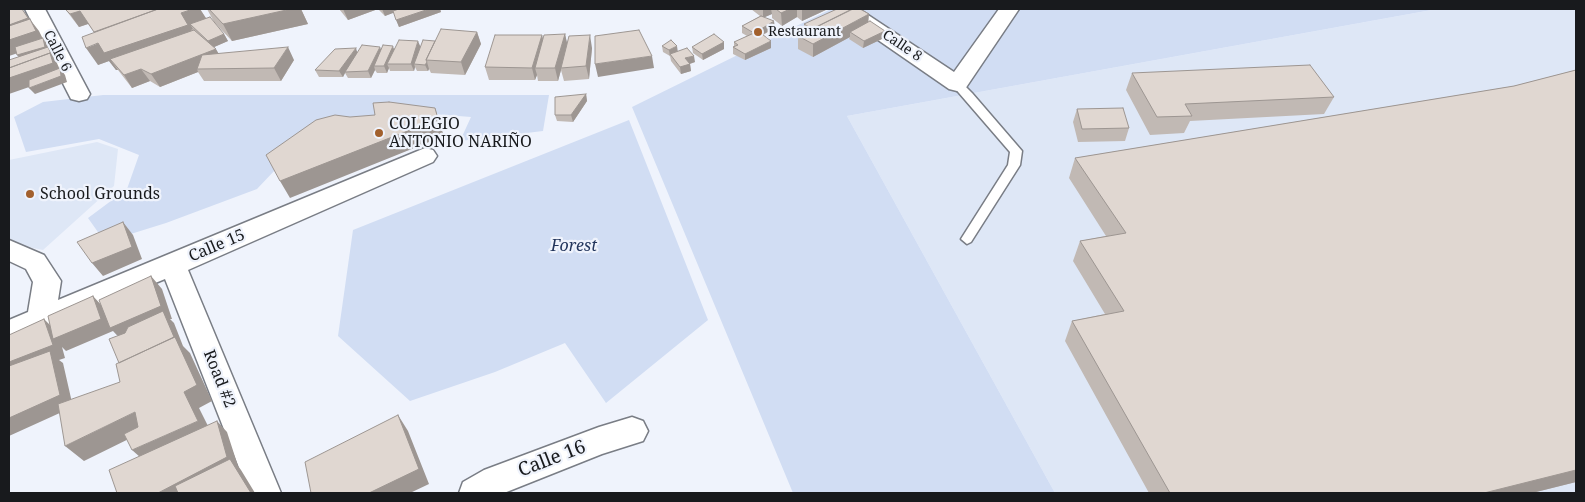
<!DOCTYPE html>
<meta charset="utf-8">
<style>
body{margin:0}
#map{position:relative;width:1585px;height:502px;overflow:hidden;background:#eff3fc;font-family:"Noto Serif",serif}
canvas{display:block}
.frame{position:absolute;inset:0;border:10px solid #181a1d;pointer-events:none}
</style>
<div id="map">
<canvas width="1585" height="502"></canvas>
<div class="frame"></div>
</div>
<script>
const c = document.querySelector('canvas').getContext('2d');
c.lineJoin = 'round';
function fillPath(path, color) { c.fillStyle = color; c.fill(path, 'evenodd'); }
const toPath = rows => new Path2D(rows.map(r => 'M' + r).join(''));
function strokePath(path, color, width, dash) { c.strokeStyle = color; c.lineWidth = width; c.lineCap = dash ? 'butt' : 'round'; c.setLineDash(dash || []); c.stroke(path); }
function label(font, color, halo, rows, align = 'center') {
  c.font = font + ' "Noto Serif",serif'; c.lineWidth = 4.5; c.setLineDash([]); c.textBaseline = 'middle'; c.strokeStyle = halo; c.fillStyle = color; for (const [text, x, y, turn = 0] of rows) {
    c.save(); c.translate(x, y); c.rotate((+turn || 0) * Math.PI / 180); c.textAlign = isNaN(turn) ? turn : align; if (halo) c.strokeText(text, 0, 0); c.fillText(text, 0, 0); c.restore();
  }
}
fillPath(toPath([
 [1437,9,1576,9,1576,493,1055,493,847,116],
 [97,142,118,149,114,186,43,250,9,243,9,160]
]), '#dee7f6');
fillPath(toPath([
 [831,9,1437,9,847,116,1055,493,793,493,632,107],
 [103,95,549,95,543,131,460,141,471,117,396,111,311,132,257,189,166,223,105,242,88,218,127,189,139,155,99,139,26,152,14,117,43,102],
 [629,120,708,320,606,403,565,343,495,372,410,401,338,336,353,230]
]), '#d1ddf3');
const service = toPath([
 [957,81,961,82,972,93,1022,151,1020,165,971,242,967,244,961,239,1008,165,1010,152,953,86,952,84,957,81]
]);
const minor = toPath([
 [25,9,45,9,90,94,87,99,79,101,71,99,25,9],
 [836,9,859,9,954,72,999,9,1019,9,965,89,957,91,949,89,839,13,836,9],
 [425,148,433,150,437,156,433,162,188,270,281,493,249,493,165,279,9,343,9,320,28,312,33,282,26,269,9,261,9,240,44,255,61,281,58,300,425,148],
 [632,417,643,421,648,431,643,441,602,454,504,493,459,493,463,482,484,470,599,427,632,417]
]);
strokePath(service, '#797d85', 3);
strokePath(minor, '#797d85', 3);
fillPath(service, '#fff');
fillPath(minor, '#fff');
fillPath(toPath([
 [65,9,200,9,206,18,224,34,228,41,214,47,219,54,294,60,281,81,204,81,198,72,160,87,150,81,132,88,118,70,116,70,109,61,98,65,94,32,88,24,79,27],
 [207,9,301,9,308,24,232,41,214,22],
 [339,9,440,9,441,12,399,27,394,12,385,16,378,9,348,20],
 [751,9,828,9,802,21,797,17,782,26,772,18,772,14,764,17,775,28,763,35,771,48,745,60,733,54,733,47,734,46,734,42,747,36,742,33,742,26,760,16],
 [868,22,885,31,884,38,863,48,849,39,850,37,813,57,798,49,798,36,806,32,804,30,804,24],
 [477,32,481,44,465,75,431,73,429,69,428,71,417,71,415,67,414,71,390,71,389,68,387,73,377,73,375,70,371,78,348,78,345,73,343,77,319,77,315,70,357,52,381,49,420,47,435,41],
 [565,34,567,44,592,48,589,79,564,81,561,70,558,81,538,81,537,75,535,80,489,80,485,67,542,35,543,40],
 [724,42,724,49,703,60,693,53,692,47],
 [662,46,678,51,695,62,690,64,691,71,681,74,671,61,670,56,663,52],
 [1576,70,1576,482,1532,493,1149,493,1065,341,1072,321,1105,314,1073,261,1080,241,1106,236,1069,178,1075,158,1514,86],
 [1132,73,1334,97,1324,114,1190,121,1184,133,1150,135,1126,90],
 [586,94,587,101,573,122,557,121,555,115],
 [1077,109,1129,128,1125,141,1078,142,1073,122]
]), '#c1b9b4');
fillPath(toPath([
 [22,9,39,31,45,43,43,38,48,45,49,49,53,54,60,70,60,68,65,75,67,82,35,94,29,88,58,77,9,94,9,78,23,62,17,55,45,44,9,56,9,25],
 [99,9,88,24,79,27,70,14,79,11],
 [193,9,200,9,209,23,190,24,193,29,191,30,198,42,110,59,118,70,116,70,109,61,98,65,86,48],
 [291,9,301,9,308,24,232,41,223,24],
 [343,9,378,9,348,20],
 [382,9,404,9,385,16],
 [429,9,440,9,441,12,399,27,396,20],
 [763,9,771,9,772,14,763,18],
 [790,9,797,9,797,17,782,26,781,13],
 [802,9,828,9,802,21],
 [869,14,868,27,850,32,850,37,813,57,813,44],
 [774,21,775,28,758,37,758,31],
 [885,31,884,38,863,48,864,41],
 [477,32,481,44,465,75,461,62],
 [224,34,228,41,212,48,208,41],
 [565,34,568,47,561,68,561,70,558,81,555,68],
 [542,35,545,47,535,68,537,75,535,80,532,68],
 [590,35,592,48,589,79,586,66],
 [418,41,421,48,414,64,415,67,414,71,411,64],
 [771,41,771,48,745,60,745,54],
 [724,42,724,49,703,60,702,54],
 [393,46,395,53,387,64,389,68,387,73,384,66],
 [677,46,678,53,670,54,670,57,669,50],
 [288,47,294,60,281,81,274,68],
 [380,47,383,54,374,66,375,70,371,78,368,71],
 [356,48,358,55,345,72,345,73,343,77,339,71],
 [216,49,223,62,197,69,198,72,160,87,151,74],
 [652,56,654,68,598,77,595,64],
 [694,56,695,62,689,64,690,64,691,71,681,74,680,67,685,58],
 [427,62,429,69,428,71,425,65],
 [141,69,150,81,132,88,124,75],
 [586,94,587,101,573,122,571,115],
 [435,108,444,136,290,198,280,181],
 [123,222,133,235,142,259,103,276,92,263],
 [151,276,162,289,172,319,170,319,174,323,183,346,190,353,212,401,199,408,213,436,149,465,132,450,198,421,113,331,66,351,62,347,65,358,59,360,63,363,73,407,9,436,9,362,44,319,56,331,93,296,104,308],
 [135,412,151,428,84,461,65,446],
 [398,415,408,431,429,484,410,493,369,493],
 [217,421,227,432,238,466,241,470,255,493,158,493],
 [1576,470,1576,482,1532,493,1484,493]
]), '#9d9692');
const building = toPath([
 [9,9,22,9,28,18,9,25,9,9],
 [65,9,158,9,94,32,80,11,70,14,65,9],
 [158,9,193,9,181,13,188,25,104,53,98,43,86,48,82,37,158,9],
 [209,9,291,9,223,24,209,9],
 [399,9,429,9,396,20,393,11,399,9],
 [776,9,790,9,781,13,776,9],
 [837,9,849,9,850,10,812,29,804,24,837,9],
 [853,9,860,9,869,14,813,44,798,36,853,9],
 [761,16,774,21,758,31,771,41,745,54,733,47,738,45,734,42,754,33,742,26,761,16],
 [210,17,224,34,208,41,190,24,210,17],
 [30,19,36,31,9,40,9,26,30,19],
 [870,21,885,31,864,41,850,32,870,21],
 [441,29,477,32,461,62,426,60,441,29],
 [194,30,216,49,151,74,141,69,124,75,110,59,194,30],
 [639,30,652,56,595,64,595,36,639,30],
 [565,34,555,68,535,68,544,35,565,34],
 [714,34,724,42,702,54,692,47,714,34],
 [495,35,542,35,532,68,485,67,495,35],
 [590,35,586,66,561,68,569,36,590,35],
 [43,38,45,47,17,55,15,47,43,38],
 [399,40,418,41,411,64,387,64,399,40],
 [423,40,435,41,426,60,427,62,425,65,414,64,423,40],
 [671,40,677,46,669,50,662,46,671,40],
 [362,45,380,47,368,71,345,72,362,45],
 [383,45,393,46,384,66,374,66,383,45],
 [48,47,53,58,50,53,9,68,9,60,48,47],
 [288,47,274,68,197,69,202,55,288,47],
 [356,48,339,71,315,70,335,49,356,48],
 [687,48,694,56,685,58,690,64,680,67,670,54,687,48],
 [50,53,53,63,9,78,9,68,50,53],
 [1310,65,1334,97,1185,104,1192,116,1157,117,1132,73,1310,65],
 [60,68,61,76,29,88,29,80,60,68],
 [1576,70,1576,470,1484,493,1170,493,1072,321,1124,311,1080,241,1126,233,1075,158,1514,86,1576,70],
 [586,94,571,115,555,115,555,97,586,94],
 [389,102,435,108,438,119,280,181,266,155,316,120,335,115,350,117,375,115,373,103,389,102],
 [1123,108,1129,128,1082,129,1077,109,1123,108],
 [123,222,132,247,92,263,77,242,123,222],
 [151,276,161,306,110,328,99,300,151,276],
 [93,296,101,319,53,339,48,316,93,296],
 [163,311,174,337,119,363,109,339,125,333,128,327,163,311],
 [44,319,53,345,9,362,9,335,44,319],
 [175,337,197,385,184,392,198,421,132,450,124,434,138,427,135,412,65,446,58,404,120,382,116,364,175,337],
 [50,351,60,395,9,418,9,366,50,351],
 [398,415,419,469,369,493,311,493,305,462,398,415],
 [217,421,227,457,158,493,117,493,109,470,217,421],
 [230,459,251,493,178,493,175,486,230,459]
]);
fillPath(building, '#e0d7d1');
strokePath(building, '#9d9692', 1);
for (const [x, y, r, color] of [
 [758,32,5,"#a2602d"],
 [379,133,5,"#a2602d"],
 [30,194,5,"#a2602d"]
]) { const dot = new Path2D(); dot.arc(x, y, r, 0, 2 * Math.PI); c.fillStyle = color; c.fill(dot); strokePath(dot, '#eff3fc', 2); }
label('14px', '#181a1d', '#eff3fc', [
 ["Restaurant",768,32]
], 'left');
label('14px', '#181a1d', '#eff3fc', [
 ["Calle 8",902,46,34],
 ["Calle 6",57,51,63]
]);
label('16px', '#181a1d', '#eff3fc', [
 ["COLEGIO",389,124],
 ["ANTONIO NARIÑO",389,142],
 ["School Grounds",40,194]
], 'left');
label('16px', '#181a1d', '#eff3fc', [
 ["Calle 15",217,246,-23],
 ["Road #2",219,379,68]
]);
label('italic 16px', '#23365d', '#eff3fc', [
 ["Forest",574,246]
]);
label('19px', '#181a1d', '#eff3fc', [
 ["Calle 16",552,459,-21]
]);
</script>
